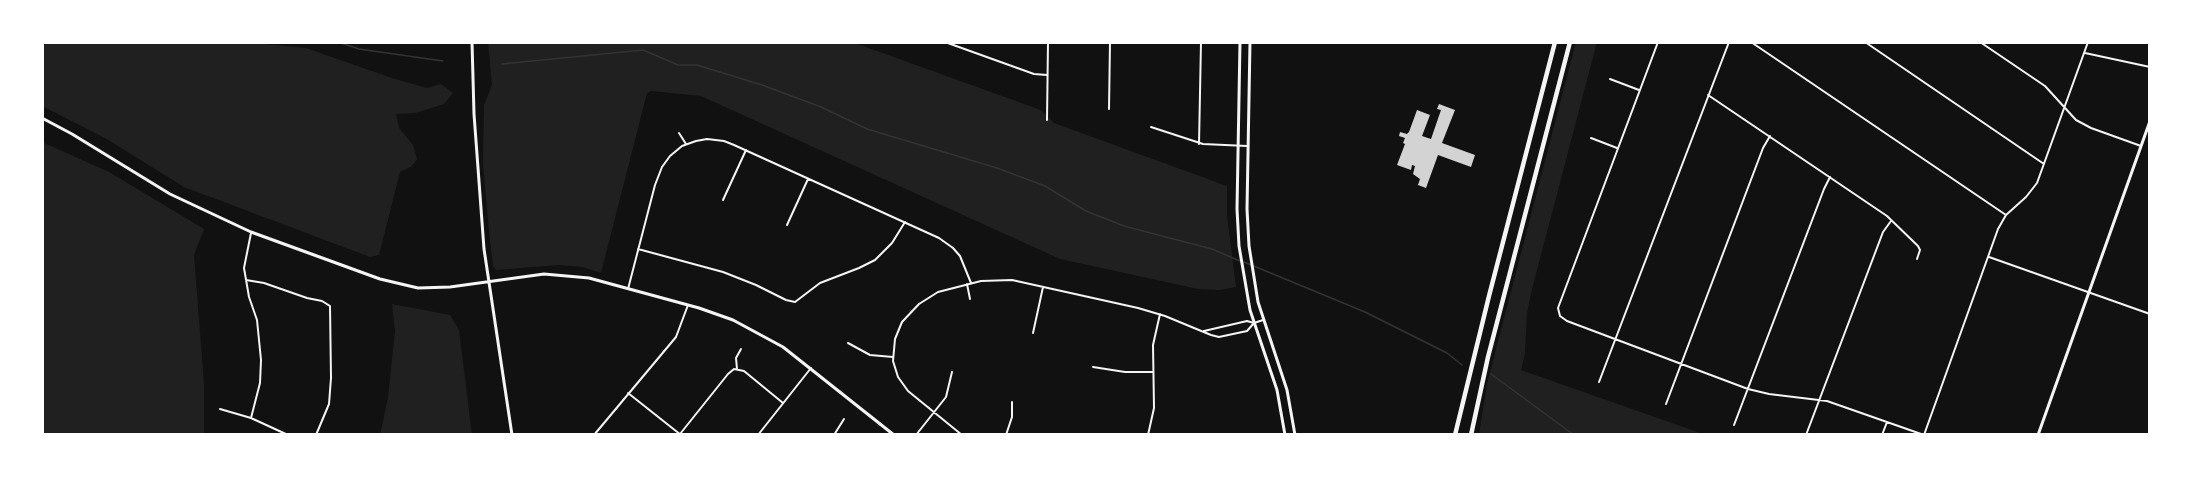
<!DOCTYPE html>
<style>
body{margin:0}
#map{position:relative;width:2192px;height:477px;overflow:hidden;background:#111;font-family:Manrope,sans-serif}
canvas{display:block}
.frame{position:absolute;inset:0;border:44px solid #fff;pointer-events:none}
</style>
<div id="map">
<canvas width="2192" height="477"></canvas>
<div class="frame"></div>
</div>
<script>
const c = document.querySelector('canvas').getContext('2d');
c.lineJoin = 'round';
function fillPath(path, color) { c.fillStyle = color; c.fill(path, 'evenodd'); }
const toPath = rows => new Path2D(rows.map(r => 'M' + r).join(''));
function strokePath(path, color, width, dash) { c.strokeStyle = color; c.lineWidth = width; c.lineCap = dash ? 'butt' : 'round'; c.setLineDash(dash || []); c.stroke(path); }
fillPath(toPath([
 [42,42,245,42,306,48,392,78,427,88,441,84,453,93,444,104,415,113,396,114,399,128,413,145,417,159,412,166,400,172,379,255,370,257,184,187,105,138,42,106],
 [488,42,852,42,1041,110,1054,123,1227,186,1227,216,1236,287,1220,290,1198,289,1060,259,701,96,651,91,647,93,601,273,583,267,559,265,496,270,493,266,489,232,483,163,484,105,492,85],
 [1576,42,1597,42,1532,289,1527,313,1525,353,1521,370,1706,435,1479,435,1487,384],
 [42,142,109,172,204,229,194,255,204,383,204,435,42,435],
 [392,304,450,315,459,330,472,435,380,435,388,398,395,331]
]), '#202020');
strokePath(toPath([
 [338,42,359,49,443,61],
 [502,64,643,50,678,65,697,65,762,85,821,107,867,129,997,168,1045,186,1086,211,1124,226,1212,249,1240,261],
 [1244,262,1365,312,1447,353,1462,365],
 [1491,374,1574,435]
]), '#333', 1.5);
fillPath(toPath([
 [1439,104,1455,110,1442,143,1475,155,1471,167,1438,155,1426,188,1418,185,1420,179,1413,174,1415,166,1412,165,1411,170,1397,165,1405,144,1403,143,1405,138,1399,136,1400,132,1407,134,1409,132,1417,110,1430,115,1422,136,1431,139,1441,110,1437,109]
]), '#d3d3d3');
strokePath(toPath([
 [945,42,1034,74,1047,75],
 [1658,42,1558,308,1560,316,1567,321,1748,389,1769,394,1827,401,1924,435,1998,229,2006,215,2026,197,2037,183,2088,42],
 [1751,42,2006,215],
 [1865,42,2044,164],
 [1980,42,2045,86,2076,120,2091,128,2141,146],
 [2085,53,2150,67],
 [1610,79,1639,90],
 [1708,95,1887,216,1918,246,1920,250,1917,259],
 [1109,109,1110,42],
 [1047,120,1048,42],
 [1151,127,1203,144,1247,146],
 [679,133,686,144],
 [1591,138,1617,148],
 [1199,144,1201,42],
 [723,200,746,150],
 [787,225,808,179],
 [638,249,723,272,756,285,786,300,795,302,820,283,859,268,875,260,892,243,905,222],
 [1989,257,2150,314],
 [246,280,264,283,307,298,322,301,330,306,331,378,329,404,316,435],
 [967,284,970,299],
 [628,289,655,185,662,167,670,156,682,146,696,141,707,139,724,141,734,145,939,238,953,248,960,256,971,283],
 [1204,331,1247,321,1254,323],
 [1033,333,1043,287],
 [848,343,870,355,893,357],
 [1093,367,1125,372,1153,372],
 [737,369,736,358,741,349],
 [1599,382,1729,42],
 [628,393,681,435],
 [1666,404,1763,148,1770,136],
 [220,409,251,418,288,435],
 [251,418,260,383,261,360,257,320,249,297,244,268,251,233],
 [1734,425,1824,189,1830,177],
 [680,434,728,374,734,369,744,371,783,403],
 [594,435,676,337,688,305],
 [758,435,811,368],
 [834,435,844,419],
 [916,435,946,397,952,372],
 [962,435,908,391,898,377,893,361,895,339,902,322,919,304,938,292,981,281,1012,280,1138,308,1165,316,1211,335,1219,337,1247,331,1254,323,1263,320],
 [1006,435,1012,417,1012,402],
 [1148,435,1154,408,1153,345,1160,314],
 [1806,435,1883,232,1891,221],
 [1882,435,1887,422]
]), '#f5f5f5', 2);
strokePath(toPath([
 [472,42,474,114,484,249,512,435],
 [42,118,72,134,170,194,251,232,380,279,418,288,450,287,544,274,589,278,699,308,733,320,783,347,894,435]
]), '#f5f5f5', 3);
strokePath(toPath([
 [1240,42,1237,209,1239,246,1250,310,1277,390,1285,435],
 [1250,42,1247,209,1249,246,1258,302,1287,390,1295,435],
 [2038,435,2150,121]
]), '#f5f5f5', 3);
strokePath(toPath([
 [1455,435,1489,296,1555,42],
 [1471,435,1488,357,1570,42]
]), '#f5f5f5', 4.5);
</script>
